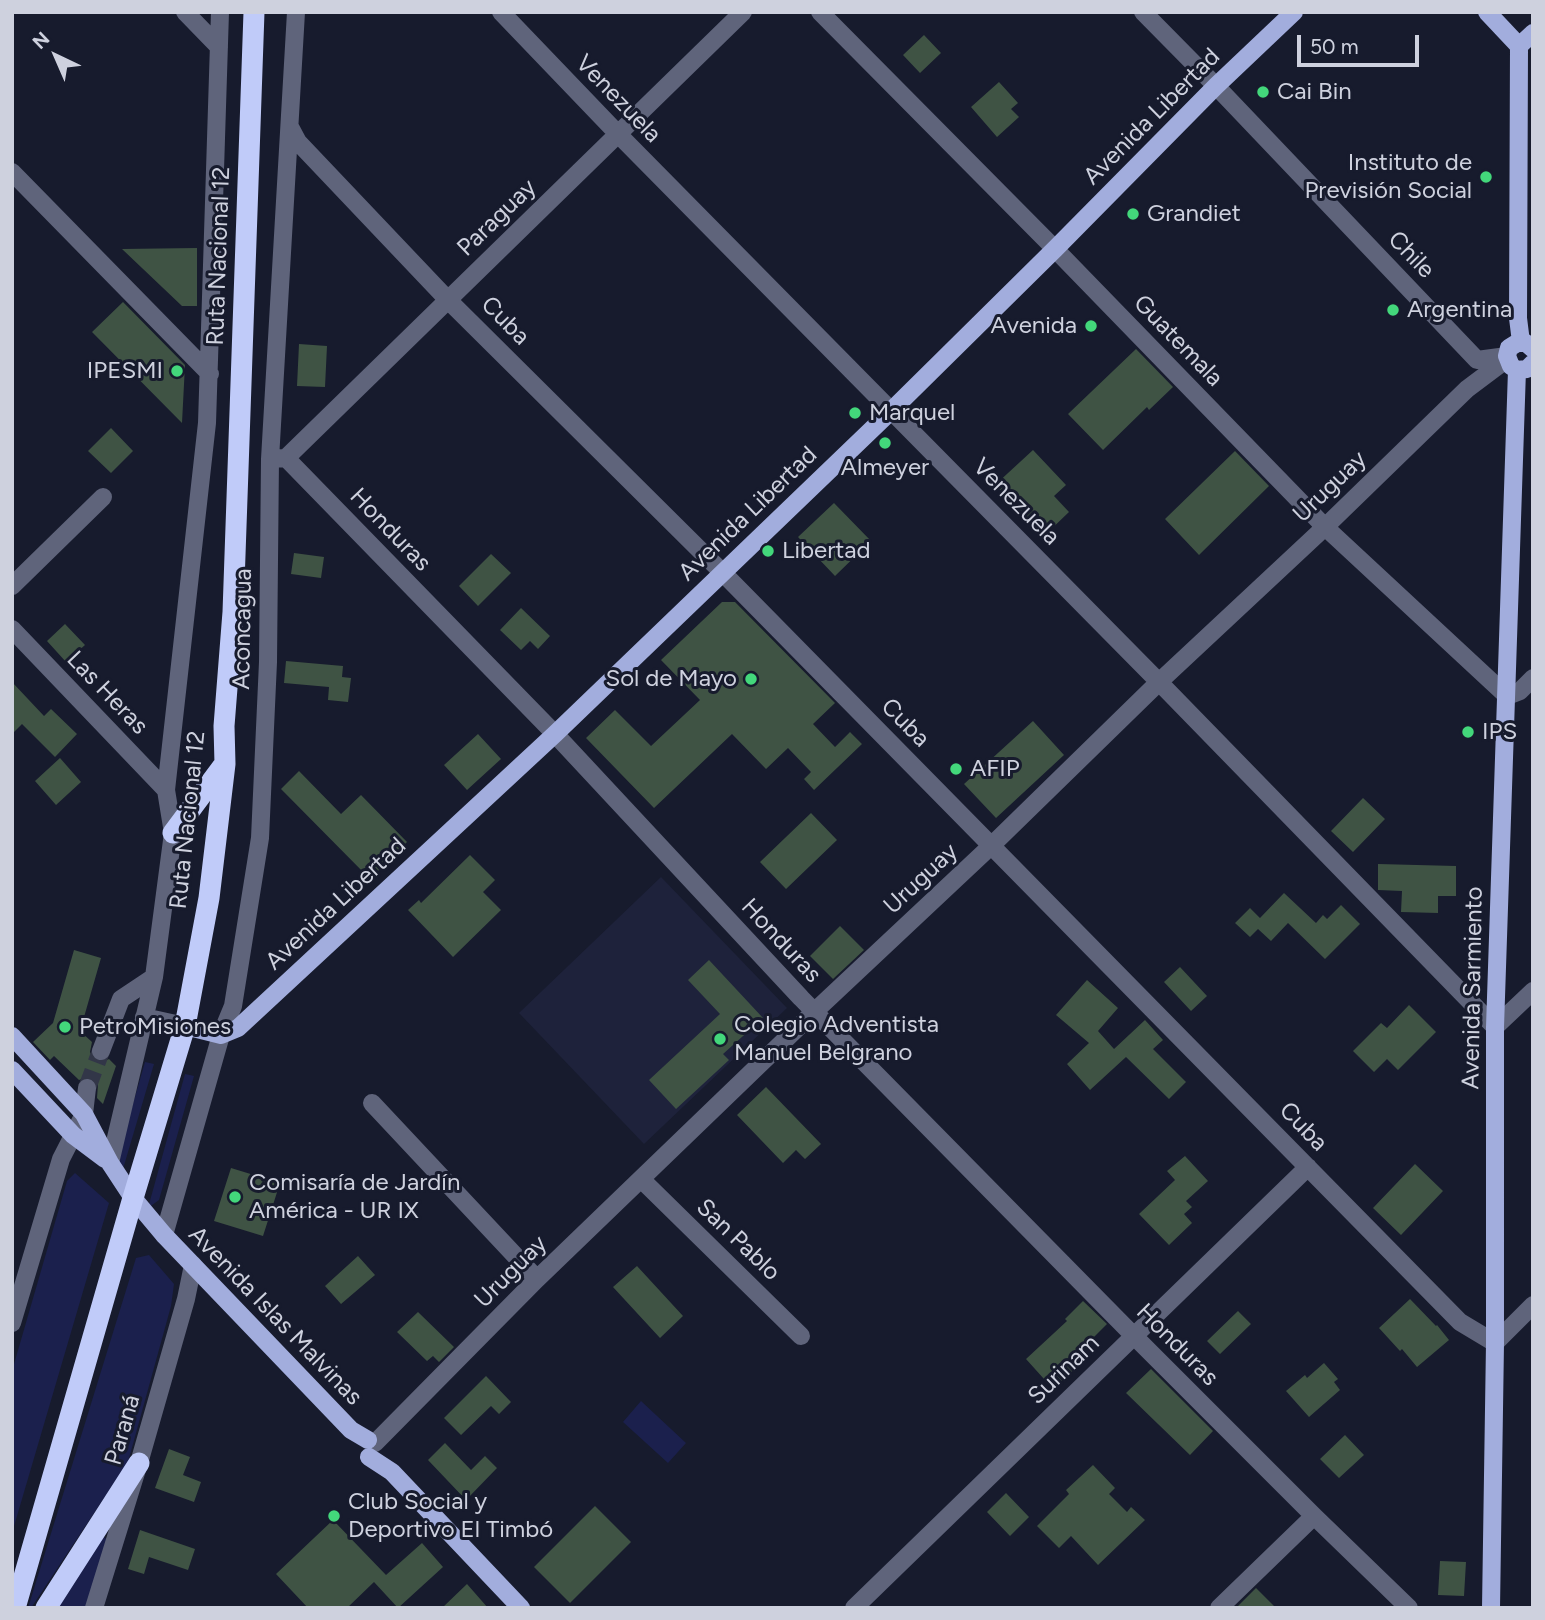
<!DOCTYPE html>
<meta charset="utf-8">
<style>
body{margin:0}
#map{position:relative;width:1545px;height:1620px;overflow:hidden;background:#171b2d;font-family:Figtree,sans-serif}
canvas{display:block}
.frame{position:absolute;inset:0;border:14px solid #ced1de;pointer-events:none}
.north{position:absolute;left:21px;top:21px;width:70px;height:70px;-webkit-text-stroke:5px #171b2d;paint-order:stroke;rotate:316deg;font-size:19px;font-weight:700;line-height:28px;text-align:center;color:#ced1de}
.north::after{content:'';display:block;margin:auto;width:24px;height:32px;background:#ced1de;clip-path:polygon(50% 0,100% 100%,50% 72%,0 100%)}
.scale{position:absolute;left:1297px;top:35px;width:122px;height:32px;box-sizing:border-box;border:4px solid #ced1de;border-top:0;padding-left:9px;font-size:21px;line-height:24px;white-space:nowrap;color:#ced1de;-webkit-text-stroke:5px #171b2d;paint-order:stroke}
</style>
<div id="map">
<canvas width="1545" height="1620"></canvas>
<div class="frame"></div>
<div class="north">N</div>
<div class="scale">50 m</div>
</div>
<script>
const c = document.querySelector('canvas').getContext('2d');
c.lineJoin = 'round';
function fillPath(path, color) { c.fillStyle = color; c.fill(path, 'evenodd'); }
const toPath = rows => new Path2D(rows.map(r => 'M' + r).join(''));
function strokePath(path, color, width, dash) { c.strokeStyle = color; c.lineWidth = width; c.lineCap = dash ? 'butt' : 'round'; c.setLineDash(dash || []); c.stroke(path); }
function label(font, color, halo, rows, align = 'center') {
  c.font = font + ' Figtree,sans-serif'; c.lineWidth = 6; c.setLineDash([]); c.textBaseline = 'middle'; c.strokeStyle = halo; c.fillStyle = color; for (const [text, x, y, turn = 0] of rows) {
    c.save(); c.translate(x, y); c.rotate((+turn || 0) * Math.PI / 180); c.textAlign = isNaN(turn) ? turn : align; if (halo) c.strokeText(text, 0, 0); c.fillText(text, 0, 0); c.restore();
  }
}
fillPath(toPath([
 [661,877,787,1008,644,1144,519,1013]
]), '#1e223b');
fillPath(toPath([
 [145,1062,154,1064,123,1169,117,1159],
 [185,1074,194,1076,159,1200,148,1208],
 [75,1173,109,1203,12,1533,12,1371,67,1181],
 [149,1255,174,1284,171,1306,128,1462,31,1608,28,1608,136,1258],
 [641,1401,686,1443,668,1463,623,1422],
 [102,1536,108,1540,88,1608,57,1608]
]), '#1b204d');
fillPath(toPath([
 [924,35,941,53,920,73,903,55],
 [999,82,1018,103,1011,109,1019,117,997,137,971,107],
 [197,248,197,306,182,306,122,249],
 [123,302,185,365,182,423,92,332],
 [299,344,327,346,325,387,297,386],
 [1136,349,1173,387,1149,410,1147,407,1103,450,1068,414],
 [111,428,133,451,111,473,88,451],
 [1033,450,1066,485,1054,496,1069,512,1043,537,995,485],
 [1235,451,1269,486,1199,555,1165,519],
 [834,503,871,541,835,576,798,537],
 [294,553,324,557,321,578,291,574],
 [491,554,511,573,478,606,459,586],
 [722,602,735,602,835,703,813,724,835,747,850,732,862,744,814,790,804,779,811,772,788,748,766,769,732,734,654,808,586,738,615,710,651,746,700,700,661,660],
 [521,608,550,636,538,649,530,641,521,650,500,630],
 [65,624,85,645,66,662,47,641],
 [286,661,343,666,342,677,351,678,348,702,328,700,329,687,284,683],
 [12,682,44,716,51,709,77,734,55,757,22,724,12,734],
 [1033,721,1064,755,996,818,964,784],
 [478,734,501,759,467,790,444,765],
 [60,758,81,782,56,805,35,781],
 [299,771,341,814,361,795,407,842,370,879,281,789],
 [1363,798,1385,819,1353,852,1331,831],
 [811,813,837,840,786,889,760,862],
 [470,855,495,880,483,892,501,910,453,957,408,910,419,900,421,903],
 [1378,864,1456,866,1456,896,1438,896,1438,913,1401,912,1402,891,1378,890],
 [1284,893,1316,923,1323,915,1327,919,1341,905,1360,924,1325,959,1288,923,1271,941,1258,929,1250,937,1235,923,1250,908,1260,918],
 [840,926,864,950,833,979,810,956],
 [74,950,101,958,80,1031,92,1042,90,1052,93,1059,102,1062,109,1059,116,1066,103,1104,97,1098,98,1084,94,1079,88,1077,79,1080,54,1056,50,1060,33,1042,53,1023],
 [709,960,763,1018,723,1054,729,1060,676,1109,649,1080,720,1014,688,980],
 [1180,967,1207,996,1191,1011,1164,982],
 [1087,980,1118,1008,1098,1031,1114,1049,1145,1020,1163,1040,1153,1049,1186,1082,1169,1099,1126,1057,1090,1090,1067,1064,1089,1043,1056,1015],
 [1409,1005,1436,1032,1398,1070,1387,1059,1374,1072,1353,1051,1381,1023,1387,1028],
 [766,1087,821,1144,805,1159,796,1150,783,1163,737,1115],
 [1185,1156,1208,1181,1186,1201,1192,1207,1184,1214,1192,1223,1169,1245,1139,1214,1175,1180,1167,1171],
 [1415,1164,1443,1191,1401,1235,1373,1208],
 [231,1168,280,1183,263,1236,214,1221],
 [358,1256,375,1275,341,1304,325,1286],
 [637,1266,683,1316,660,1338,613,1287],
 [1410,1299,1436,1326,1437,1325,1449,1340,1417,1367,1402,1349,1400,1351,1379,1328],
 [1083,1301,1107,1324,1084,1347,1091,1354,1053,1389,1026,1359,1067,1321,1065,1319],
 [1238,1311,1251,1324,1220,1354,1207,1341],
 [418,1312,454,1347,439,1362,433,1356,427,1361,397,1332],
 [1324,1363,1338,1379,1334,1382,1340,1390,1309,1417,1286,1391,1305,1375,1307,1378],
 [1151,1369,1213,1431,1190,1455,1126,1393],
 [486,1376,511,1402,499,1414,491,1406,461,1435,444,1418],
 [1345,1435,1364,1455,1339,1478,1320,1459],
 [445,1443,471,1470,485,1456,497,1468,466,1500,428,1460],
 [169,1449,190,1457,183,1475,201,1482,194,1502,155,1488],
 [1093,1465,1115,1488,1109,1494,1127,1512,1131,1507,1145,1520,1098,1565,1071,1536,1059,1548,1037,1526,1069,1494,1066,1490],
 [1006,1493,1029,1517,1010,1536,987,1512],
 [595,1506,631,1542,570,1603,534,1567],
 [333,1520,386,1575,422,1543,443,1567,398,1608,374,1582,347,1608,308,1608,276,1574],
 [140,1530,195,1549,188,1570,149,1557,144,1574,128,1569],
 [1440,1561,1466,1562,1464,1596,1438,1595],
 [467,1584,488,1608,442,1608],
 [1256,1588,1276,1608,1236,1608]
]), '#3f5344');
strokePath(toPath([
 [87,1088,101,1051]
]), '#323648', 18, [18, 9]);
strokePath(toPath([
 [185,12,219,47],
 [501,12,618,134,1159,682,1495,1027,1533,991],
 [820,12,1055,249,1325,527,1507,696,1520,691,1533,678],
 [1143,12,1216,86,1477,360,1507,356],
 [290,127,298,142,448,300,722,572,1460,1322,1495,1343,1533,1305],
 [12,172,210,374],
 [286,458,743,12],
 [270,459,286,458,555,734,801,998,1134,1336,1314,1516,1409,1608],
 [12,586,103,497],
 [12,629,166,790],
 [144,1017,185,1026],
 [101,1051,121,999,154,977],
 [372,1103,537,1279],
 [110,1163,154,977,173,833,166,790,207,423,220,12],
 [641,1179,801,1336],
 [164,1235,221,1035,233,1006,260,838,268,662,270,459,296,12],
 [12,1323,61,1159,84,1114,87,1088],
 [375,1443,537,1279,814,1012,992,845,1159,682,1325,527,1467,389,1507,359],
 [94,1608,139,1463,186,1299,193,1265],
 [854,1608,1308,1167],
 [1219,1608,1314,1516]
]), '#5f647b', 18);
strokePath(toPath([
 [1487,12,1519,46],
 [1519,46,1518,318,1521,342],
 [1519,46,1533,33],
 [1533,349,1526,343,1517,343,1509,348,1507,356,1511,366,1517,370,1527,369,1533,363],
 [185,1026,221,1035,238,1028,555,734,892,410,1055,249,1216,86,1294,12],
 [12,1036,84,1114,110,1163,133,1198,164,1235,351,1430,368,1440],
 [12,1070,73,1135,105,1159],
 [369,1457,392,1472,521,1608],
 [1491,1608,1495,1343,1495,1027,1517,370]
]), '#a2addd', 18);
strokePath(toPath([
 [173,833,223,766],
 [15,1608,133,1198,185,1026,209,898,225,764,224,726,233,612,254,12],
 [46,1608,139,1463]
]), '#c0cbf9', 21);
for (const [x, y, r, color] of [
 [1263,92,7,"#43d77b"],
 [1486,177,7,"#43d77b"],
 [1133,214,7,"#43d77b"],
 [1393,310,7,"#43d77b"],
 [1091,326,7,"#43d77b"],
 [177,371,7,"#43d77b"],
 [855,413,7,"#43d77b"],
 [885,443,7,"#43d77b"],
 [768,551,7,"#43d77b"],
 [751,679,7,"#43d77b"],
 [1468,732,7,"#43d77b"],
 [956,769,7,"#43d77b"],
 [65,1027,7,"#43d77b"],
 [720,1039,7,"#43d77b"],
 [235,1197,7,"#43d77b"],
 [334,1516,7,"#43d77b"]
]) { const dot = new Path2D(); dot.arc(x, y, r, 0, 2 * Math.PI); c.fillStyle = color; c.fill(dot); strokePath(dot, '#171b2d', 2.5); }
label('24px', '#ced1de', '#171b2d', [
 ["Cai Bin",1277,92],
 ["Instituto de",1472,163,"right"],
 ["Previsión Social",1472,191,"right"],
 ["Grandiet",1147,214],
 ["Argentina",1407,310],
 ["Avenida",1077,326,"right"],
 ["IPESMI",163,371,"right"],
 ["Marquel",869,413],
 ["Almeyer",885,468,"center"],
 ["Libertad",782,551],
 ["Sol de Mayo",737,679,"right"],
 ["IPS",1482,732],
 ["AFIP",970,769],
 ["Colegio Adventista",734,1025],
 ["Manuel Belgrano",734,1053],
 ["PetroMisiones",79,1027],
 ["Comisaría de Jardín",249,1183],
 ["América - UR IX",249,1211],
 ["Club Social y",348,1502],
 ["Deportivo El Timbó",348,1530]
], 'left');
label('24px', '#ced1de', '#171b2d', [
 ["Venezuela",618,99,46],
 ["Avenida Libertad",1152,117,-45],
 ["Paraguay",497,218,-44],
 ["Chile",1411,255,46],
 ["Ruta Nacional 12",219,256,-88],
 ["Cuba",505,321,45],
 ["Guatemala",1178,341,46],
 ["Uruguay",1330,487,-44],
 ["Venezuela",1016,502,45],
 ["Avenida Libertad",748,514,-44],
 ["Honduras",390,530,46],
 ["Aconcagua",243,629,-89],
 ["Las Heras",107,693,46],
 ["Cuba",905,723,45],
 ["Ruta Nacional 12",188,820,-84],
 ["Uruguay",921,879,-43],
 ["Avenida Libertad",336,904,-43],
 ["Honduras",781,941,47],
 ["Avenida Sarmiento",1473,988,-89],
 ["Cuba",1303,1127,46],
 ["San Pablo",738,1240,44],
 ["Uruguay",511,1272,-45],
 ["Avenida Islas Malvinas",275,1316,46],
 ["Honduras",1177,1345,45],
 ["Surinam",1064,1370,-44],
 ["Paraná",123,1430,-74]
]);
</script>
